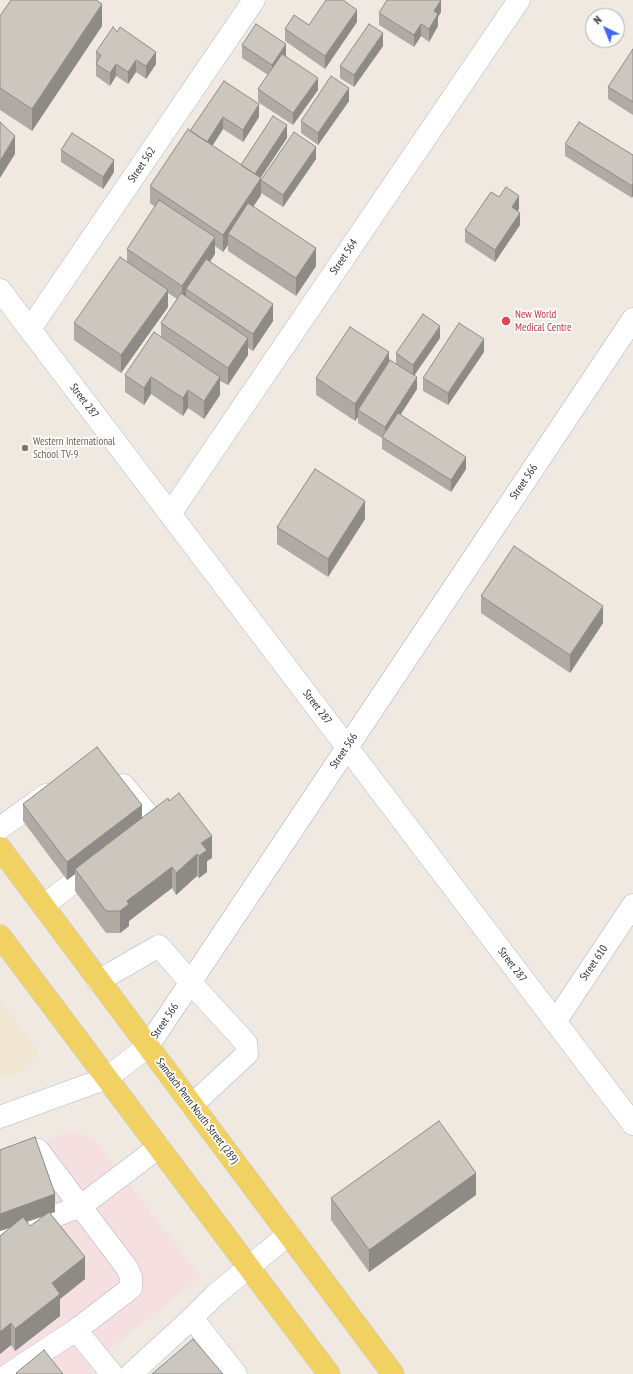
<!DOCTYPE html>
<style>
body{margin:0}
#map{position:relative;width:633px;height:1374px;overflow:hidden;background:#efe9e1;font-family:"PT Sans Narrow",sans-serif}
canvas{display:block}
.north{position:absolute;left:585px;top:8px;width:40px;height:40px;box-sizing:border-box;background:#fff;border:1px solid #ababab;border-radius:50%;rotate:317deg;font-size:11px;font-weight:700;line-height:16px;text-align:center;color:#2e2e2e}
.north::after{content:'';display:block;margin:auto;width:14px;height:18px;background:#4264fb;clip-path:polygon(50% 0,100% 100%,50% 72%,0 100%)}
</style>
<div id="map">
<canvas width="633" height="1374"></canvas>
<div class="north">N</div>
</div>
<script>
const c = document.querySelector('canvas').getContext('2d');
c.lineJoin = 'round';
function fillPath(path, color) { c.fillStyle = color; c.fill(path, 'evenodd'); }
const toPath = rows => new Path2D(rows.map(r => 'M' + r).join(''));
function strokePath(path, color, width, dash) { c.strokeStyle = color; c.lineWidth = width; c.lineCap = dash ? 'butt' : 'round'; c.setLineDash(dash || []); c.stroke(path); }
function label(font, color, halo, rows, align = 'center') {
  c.font = font + ' "PT Sans Narrow",sans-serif'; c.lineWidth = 3.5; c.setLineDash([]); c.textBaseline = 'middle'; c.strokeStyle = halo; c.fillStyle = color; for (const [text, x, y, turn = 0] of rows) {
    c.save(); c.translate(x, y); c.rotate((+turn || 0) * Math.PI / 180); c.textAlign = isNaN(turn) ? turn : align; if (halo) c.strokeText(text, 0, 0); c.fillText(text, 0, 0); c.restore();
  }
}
fillPath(toPath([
 [0,1001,39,1052,23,1071,0,1079]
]), '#f0e6d1');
fillPath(toPath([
 [72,1131,94,1139,201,1277,88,1366,94,1374,0,1374,0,1158]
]), '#f5dfe0');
const minor = toPath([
 [0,290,633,1124],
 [30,329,254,0],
 [170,514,519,0],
 [123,785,150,817,149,824,134,835],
 [0,828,46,795],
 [43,906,99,863],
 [98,981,159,946,191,983,246,1043,247,1054,192,1105],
 [555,1022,633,905],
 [0,1117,107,1078,148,1046,633,319],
 [38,1150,127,1268,131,1277,131,1288,76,1330,112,1374],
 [0,1237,81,1206,159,1147],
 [9,1374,76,1330],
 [131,1374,192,1318],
 [236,1374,192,1318,215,1295,289,1234]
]);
const major = toPath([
 [0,848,393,1374],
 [0,936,329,1374]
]);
strokePath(minor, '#b4b7c1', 23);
strokePath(major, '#c9c9c9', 23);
strokePath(minor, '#fff', 22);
strokePath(major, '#f2d163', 22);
fillPath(toPath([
 [441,0,441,12,438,17,438,26,429,42,421,36,414,47,379,25,379,13],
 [0,16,102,26,32,131,0,110],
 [357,22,325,69,285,41,285,29],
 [117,32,156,64,146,79,136,72,128,84,116,76,110,86,96,76,96,52],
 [242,45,286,56,318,90,293,125,258,102,258,89,268,75,242,58],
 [383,46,354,87,340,78,340,66],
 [633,49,633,115,608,99,608,87],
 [224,81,259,117,243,142,223,129,212,146,241,165,287,138,260,177,261,195,253,207,316,266,296,296,228,251,228,245,223,252,215,246,215,254,210,261,273,321,253,351,248,348,248,355,228,385,220,381,220,395,204,419,188,408,183,416,151,394,144,405,125,392,125,375,161,337,161,323,177,299,168,293,168,307,121,373,74,340,74,323,127,261,127,249,155,207,150,203,150,186,190,131],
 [349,101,318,145,301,133,301,121],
 [565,144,633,155,632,198,565,156],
 [61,150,114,172,103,189,61,162],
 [316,159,283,207,261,193,261,180],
 [499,197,519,209,517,211,520,225,495,262,465,242,465,230],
 [440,338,414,376,417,389,400,415,466,469,451,492,382,449,382,438,358,423,358,417,355,421,316,395,316,378,389,362,396,364,396,353],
 [484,352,448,405,423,391,423,378],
 [365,519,328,577,277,544,277,527],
 [481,596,603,623,570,673,481,613],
 [23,804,142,818,212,858,207,861,207,872,199,878,197,876,176,895,172,888,129,921,129,926,120,933,106,933,75,891,75,874,67,880,23,821],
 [35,1137,55,1194,55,1212,50,1213,85,1257,85,1279,60,1299,60,1316,15,1351,11,1345,0,1354,0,1236,10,1228,0,1231,0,1150],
 [44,1216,30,1226,27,1222],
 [476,1195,369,1272,331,1220,331,1198]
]), '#afaba4');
fillPath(toPath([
 [441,0,441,12,438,17,438,26,429,42,429,29,434,11],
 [102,4,102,26,32,131,32,109],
 [357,10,357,22,325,69,325,56],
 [421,24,421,36,414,47,414,35],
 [383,33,383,46,354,87,354,75],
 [286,44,286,56,272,77,272,65],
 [156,52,156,64,146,79,146,66],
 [136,60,136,72,128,84,128,72],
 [116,64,116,76,110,86,110,73],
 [318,78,318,90,293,125,293,113],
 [349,88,349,101,318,145,318,133],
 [259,104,259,117,243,142,243,130],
 [223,117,223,129,206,156,206,143],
 [287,125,287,138,254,188,254,175],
 [15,136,15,154,0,178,0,161],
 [316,147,316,159,283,207,283,195],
 [114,160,114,172,103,189,103,177],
 [261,178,261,195,233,237,228,234,228,245,223,252,223,235],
 [633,183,633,196,632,198,632,186],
 [519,196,519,209,512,219,512,207],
 [520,213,520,225,495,262,495,250],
 [215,237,215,254,190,292,186,289,186,298,182,303,182,286],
 [316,248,316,266,296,296,296,278],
 [168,290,168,307,121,373,121,355],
 [273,304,273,321,253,351,253,334],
 [440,326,440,338,413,377,413,365],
 [248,338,248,355,228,385,228,368],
 [484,339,484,352,448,405,448,393],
 [389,352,389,370,358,410,358,417,355,421,355,404],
 [151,377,151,394,144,405,144,388],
 [220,377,220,395,204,419,204,401],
 [417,377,417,389,385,439,385,427],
 [188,390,188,408,183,416,183,398],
 [466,457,466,469,451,492,451,480],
 [365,501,365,519,328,577,328,559],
 [603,606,603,623,570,673,570,655],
 [142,805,142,823,75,869,75,874,67,880,67,862],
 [212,836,212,858,207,861,207,872,199,878,199,856,201,843],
 [197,854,197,876,176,895,176,873],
 [172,867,172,888,129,921,129,926,120,933,120,911,127,901],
 [476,1173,476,1195,369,1272,369,1250],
 [55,1194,55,1212,0,1231,0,1214],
 [85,1257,85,1279,60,1299,60,1316,15,1351,15,1329,52,1283],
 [11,1323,11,1345,0,1354,0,1332]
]), '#8e8b86');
const building = toPath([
 [11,0,96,0,102,4,32,109,0,88,0,16,11,0],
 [326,0,343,0,357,10,325,56,285,29,294,15,309,25,326,0],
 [387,0,441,0,434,11,438,14,429,29,421,24,414,35,379,13,387,0],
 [256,24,286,44,272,65,242,45,256,24],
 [369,24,383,33,354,75,340,66,369,24],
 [113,27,117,32,120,27,156,52,146,66,136,60,128,72,116,64,110,73,96,64,101,55,96,52,113,27],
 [633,49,633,102,608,87,633,49],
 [282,54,318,78,293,113,258,89,282,54],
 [331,76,349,88,318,133,301,121,331,76],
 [224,81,259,104,243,130,223,117,207,142,190,131,224,81],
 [273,116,287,125,255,174,241,165,273,116],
 [0,122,15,136,0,161,0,122],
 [579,122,633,155,633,183,632,186,565,144,579,122],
 [188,129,261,178,223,235,150,186,188,129],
 [294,132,316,147,283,195,261,180,294,132],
 [72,133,114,160,103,177,61,150,72,133],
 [506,187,519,196,512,207,520,213,495,250,465,230,491,192,499,197,506,187],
 [159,200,215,237,182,286,127,249,159,200],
 [248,203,316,248,296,278,228,234,248,203],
 [120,257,168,290,121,355,74,323,120,257],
 [206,259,273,304,253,334,186,289,206,259],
 [181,293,248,338,228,368,161,323,181,293],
 [423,314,440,326,413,365,396,353,423,314],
 [459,323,484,339,448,393,423,378,459,323],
 [350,327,389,352,355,404,316,378,350,327],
 [154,332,220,377,204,401,188,390,183,398,151,377,144,388,125,375,154,332],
 [390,360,417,377,385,427,358,410,390,360],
 [398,413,466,457,451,480,382,437,398,413],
 [315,469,365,501,328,559,277,527,315,469],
 [514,546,603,606,570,655,481,596,514,546],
 [97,747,142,805,67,862,23,804,97,747],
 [179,793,212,836,201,843,207,850,199,856,197,854,176,873,172,867,127,901,129,904,120,911,106,911,75,869,168,798,169,801,179,793],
 [439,1121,476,1173,369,1250,331,1198,439,1121],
 [35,1137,55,1194,0,1214,0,1150,35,1137],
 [49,1212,85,1257,52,1283,60,1294,15,1329,11,1323,0,1332,0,1236,23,1217,30,1226,49,1212],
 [193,1339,223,1374,152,1374,193,1339],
 [44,1350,63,1374,17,1374,16,1373,44,1350]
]);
fillPath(building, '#cbc7bf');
strokePath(building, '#8e8b86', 1);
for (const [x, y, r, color] of [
 [506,321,5,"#e0444e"],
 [25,448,4,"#8d6e63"]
]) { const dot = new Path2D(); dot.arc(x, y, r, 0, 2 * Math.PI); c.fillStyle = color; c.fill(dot); strokePath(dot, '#fff', 1.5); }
label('11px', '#2e2e2e', '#fff', [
 ["Street 562",142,165,-56],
 ["Street 564",344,257,-56],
 ["Street 287",84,401,53],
 ["Street 566",524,482,-56],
 ["Street 287",317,707,53],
 ["Street 566",344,751,-56],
 ["Street 610",594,963,-56],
 ["Street 287",512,965,53],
 ["Street 566",165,1021,-56],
 ["Samdach Penn Nouth Street (289)",197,1111,53]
]);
label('11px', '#be3a42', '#fff', [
 ["New World",515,315],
 ["Medical Centre",515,328]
], 'left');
label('11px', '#785e54', '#fff', [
 ["Western International",33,442],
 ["School TV-9",33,455]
], 'left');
</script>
